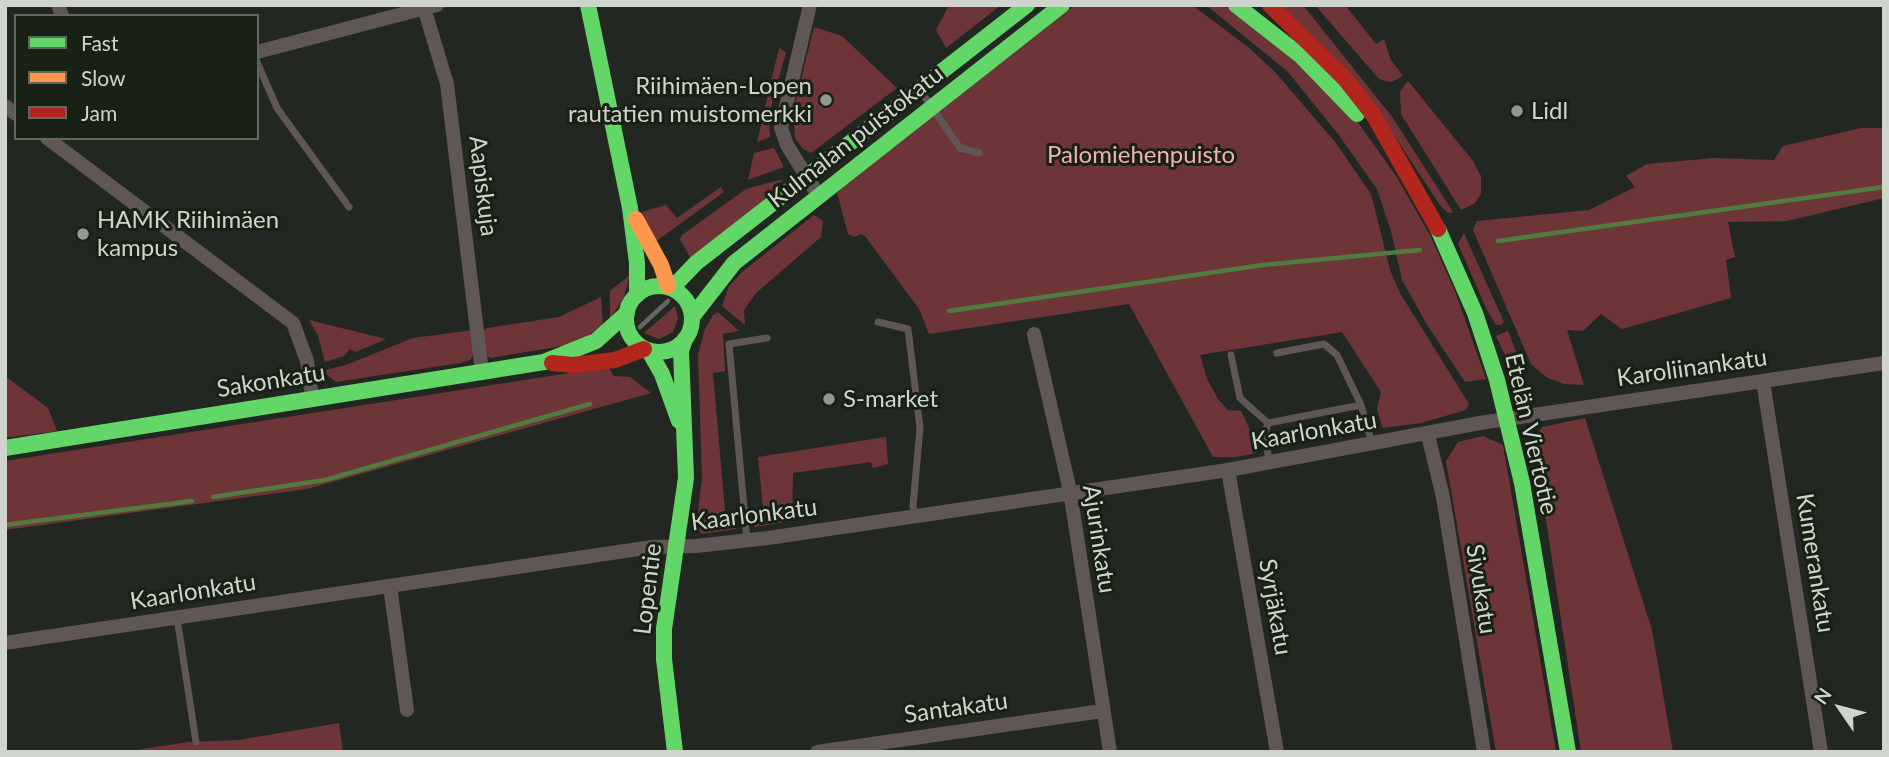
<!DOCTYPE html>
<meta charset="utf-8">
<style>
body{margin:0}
#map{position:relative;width:1889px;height:757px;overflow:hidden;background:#222821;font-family:Lato,sans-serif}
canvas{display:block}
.frame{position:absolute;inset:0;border:7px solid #cfd5cc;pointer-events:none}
.legend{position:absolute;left:14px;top:14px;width:245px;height:126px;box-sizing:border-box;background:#182114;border:2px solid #61695e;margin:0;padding:9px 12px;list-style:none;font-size:21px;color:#cfd5cc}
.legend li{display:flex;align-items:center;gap:14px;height:35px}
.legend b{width:35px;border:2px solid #61695e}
.north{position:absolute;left:1805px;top:673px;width:70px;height:70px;-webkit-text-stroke:5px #182114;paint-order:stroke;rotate:305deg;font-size:19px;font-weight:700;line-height:28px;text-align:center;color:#cfd5cc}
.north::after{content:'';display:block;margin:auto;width:24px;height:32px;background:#cfd5cc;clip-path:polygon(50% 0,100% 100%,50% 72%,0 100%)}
</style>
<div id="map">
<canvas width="1889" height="757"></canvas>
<div class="frame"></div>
<ul class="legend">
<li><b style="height:9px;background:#63d668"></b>Fast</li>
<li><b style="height:9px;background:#ff974d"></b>Slow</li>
<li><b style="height:9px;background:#b3261e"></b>Jam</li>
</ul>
<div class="north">N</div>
</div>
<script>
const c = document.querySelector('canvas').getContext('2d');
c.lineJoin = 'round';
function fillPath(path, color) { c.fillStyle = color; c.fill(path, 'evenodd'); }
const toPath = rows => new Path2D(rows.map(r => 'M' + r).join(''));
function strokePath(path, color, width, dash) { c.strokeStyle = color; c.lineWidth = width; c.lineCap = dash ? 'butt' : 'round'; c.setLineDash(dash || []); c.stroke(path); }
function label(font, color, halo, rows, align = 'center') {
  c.font = font + ' Lato,sans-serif'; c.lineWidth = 6; c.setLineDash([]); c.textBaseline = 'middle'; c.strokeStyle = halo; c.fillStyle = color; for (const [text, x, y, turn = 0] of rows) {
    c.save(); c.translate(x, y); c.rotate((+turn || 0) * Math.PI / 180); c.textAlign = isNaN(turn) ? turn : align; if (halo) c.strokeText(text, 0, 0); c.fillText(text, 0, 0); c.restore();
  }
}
fillPath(toPath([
 [949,5,1001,5,946,48,936,30],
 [1075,5,1192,5,1248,47,1275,72,1335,142,1371,194,1390,270,1400,293,1469,404,1466,410,1421,423,1383,428,1377,410,1381,392,1342,332,1200,355,1207,379,1218,399,1228,410,1241,411,1255,441,1256,453,1236,457,1213,457,1129,304,929,334,919,309,865,236,861,234,854,237,848,234,837,192],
 [1206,5,1227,5,1267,35,1356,120,1396,176,1430,235,1456,294,1486,379,1465,382,1426,323,1402,280,1391,231,1377,189,1338,134,1288,72],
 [1277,5,1303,5,1315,20,1393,118,1453,212,1448,213,1440,205,1386,123],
 [1315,5,1345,5,1376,44,1384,39,1391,60,1403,76,1391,82,1379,79],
 [814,27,842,36,897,88,811,153,803,149,795,138,793,112],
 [779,48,786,52,769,114,770,137,757,142],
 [1408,81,1473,161,1481,176,1481,194,1474,204,1461,210,1401,114,1400,92],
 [1861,128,1884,128,1884,198,1787,221,1728,222,1735,257,1726,260,1731,298,1622,329,1601,314,1583,331,1567,330,1584,385,1564,384,1546,377,1531,364,1473,230,1477,221,1589,210,1635,187,1626,176,1647,164,1714,158,1774,160,1783,146],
 [774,148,784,167,748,180,754,153],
 [783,179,760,204,691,259,680,239,682,235,746,189],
 [721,187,724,192,655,242,642,212,666,205,677,218],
 [814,215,823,221,821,237,756,293,744,310,745,325,722,306,729,286,742,272],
 [1464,233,1504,322,1501,325,1496,325,1487,310,1458,244],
 [630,275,623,300,610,318,610,291],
 [601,297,603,326,574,344,490,358,487,355,483,332,487,328,559,317],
 [675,306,678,318,673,332,659,339,644,333],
 [718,312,739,331,723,334,725,371,713,373,726,522,736,521,736,529,702,534,696,529,702,477,698,354,705,329,713,315],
 [309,320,386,339,356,352,350,349,344,356,325,362,318,336],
 [473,330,474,354,470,360,460,363,336,382,322,371,346,365,413,338],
 [1508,331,1517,354,1511,367,1496,336],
 [608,367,614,376,630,377,651,393,307,489,5,530,5,461],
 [5,376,48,408,57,431,5,438],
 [1585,418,1652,630,1673,752,1581,752,1534,440,1542,427],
 [1483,436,1503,445,1556,752,1496,752,1446,461,1458,442],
 [886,437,888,464,873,468,871,462,793,473,792,521,755,527,753,519,764,517,758,457],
 [339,723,343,752,124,752,188,742,238,740]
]), '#6e3539');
strokePath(toPath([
 [1498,241,1884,187],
 [949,311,1263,265,1420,250],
 [213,497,325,480,590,404],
 [5,525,192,501]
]), '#527b42', 4.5);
strokePath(toPath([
 [257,62,277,108,349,207],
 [920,90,960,148,979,153],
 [878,322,908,329,920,428,913,506,915,515],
 [1277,353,1324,344,1337,355,1361,405],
 [1231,355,1240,398,1268,423],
 [1269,462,1265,433,1268,423,1361,405,1372,443],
 [747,540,729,344,767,338],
 [177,618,196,742]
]), '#605656', 7);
strokePath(toPath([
 [58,5,62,16],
 [810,5,781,128,787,145,818,195],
 [424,8,447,84,482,372],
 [257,52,437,5],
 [5,106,16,114],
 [47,138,293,323,307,361,312,397],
 [1034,334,1070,491,1110,752],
 [1763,381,1821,752],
 [1428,435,1443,497,1484,752],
 [1228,470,1277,752],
 [390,586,407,710],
 [5,643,652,547,696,546,768,538,1228,470,1480,423,1884,363],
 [817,752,1102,711]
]), '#605656', 14);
strokePath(toPath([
 [588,5,630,208,637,263,637,295],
 [1236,5,1301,56,1357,114],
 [1438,229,1475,313,1497,380,1522,483,1568,752],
 '626 319a33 33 0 1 1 66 0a33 33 0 1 1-66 0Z',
 [672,288,696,263,1027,5],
 [692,317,734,263,1062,5],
 [649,351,662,374,679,421],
 [5,448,544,362,596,341,627,313],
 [675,752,664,659,664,629,686,478,681,351,685,339]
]), '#63d668', 16);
strokePath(toPath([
 [636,219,661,265,668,286]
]), '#ff974d', 16);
strokePath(toPath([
 [1270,5,1345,79,1374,116,1438,229],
 [552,363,573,365,615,360,644,349]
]), '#b3261e', 16);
strokePath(toPath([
 [640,327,668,301]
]), '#696462', 4.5);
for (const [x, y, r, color] of [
 [826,100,7,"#929890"],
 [1517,111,7,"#929890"],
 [83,234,7,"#929890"],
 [829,399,7,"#929890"]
]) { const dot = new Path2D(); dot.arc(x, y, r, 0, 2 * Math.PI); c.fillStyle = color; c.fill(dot); strokePath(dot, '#182114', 2.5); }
label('24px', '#cfd5cc', '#182114', [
 ["Riihimäen-Lopen",812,86,"right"],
 ["rautatien muistomerkki",812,114,"right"],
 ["Lidl",1531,111],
 ["HAMK Riihimäen",97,220],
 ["kampus",97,248],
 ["S-market",843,399]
], 'left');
label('24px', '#cfd5cc', '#182114', [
 ["Kulmalan puistokatu",856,137,-38],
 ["Aapiskuja",483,186,83],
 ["Karoliinankatu",1692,368,-8],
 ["Sakonkatu",271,381,-9],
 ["Kaarlonkatu",1314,431,-10],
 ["Etelän Viertotie",1531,434,77],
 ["Kaarlonkatu",754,515,-7],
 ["Ajurinkatu",1099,539,81],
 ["Kumerankatu",1815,563,81],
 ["Lopentie",648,589,-83],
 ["Sivukatu",1481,589,81],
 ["Kaarlonkatu",193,592,-9],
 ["Syrjäkatu",1275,607,80],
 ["Santakatu",956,708,-8]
]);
label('24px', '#f3afb2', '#182114', [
 ["Palomiehenpuisto",1141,155]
]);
</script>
